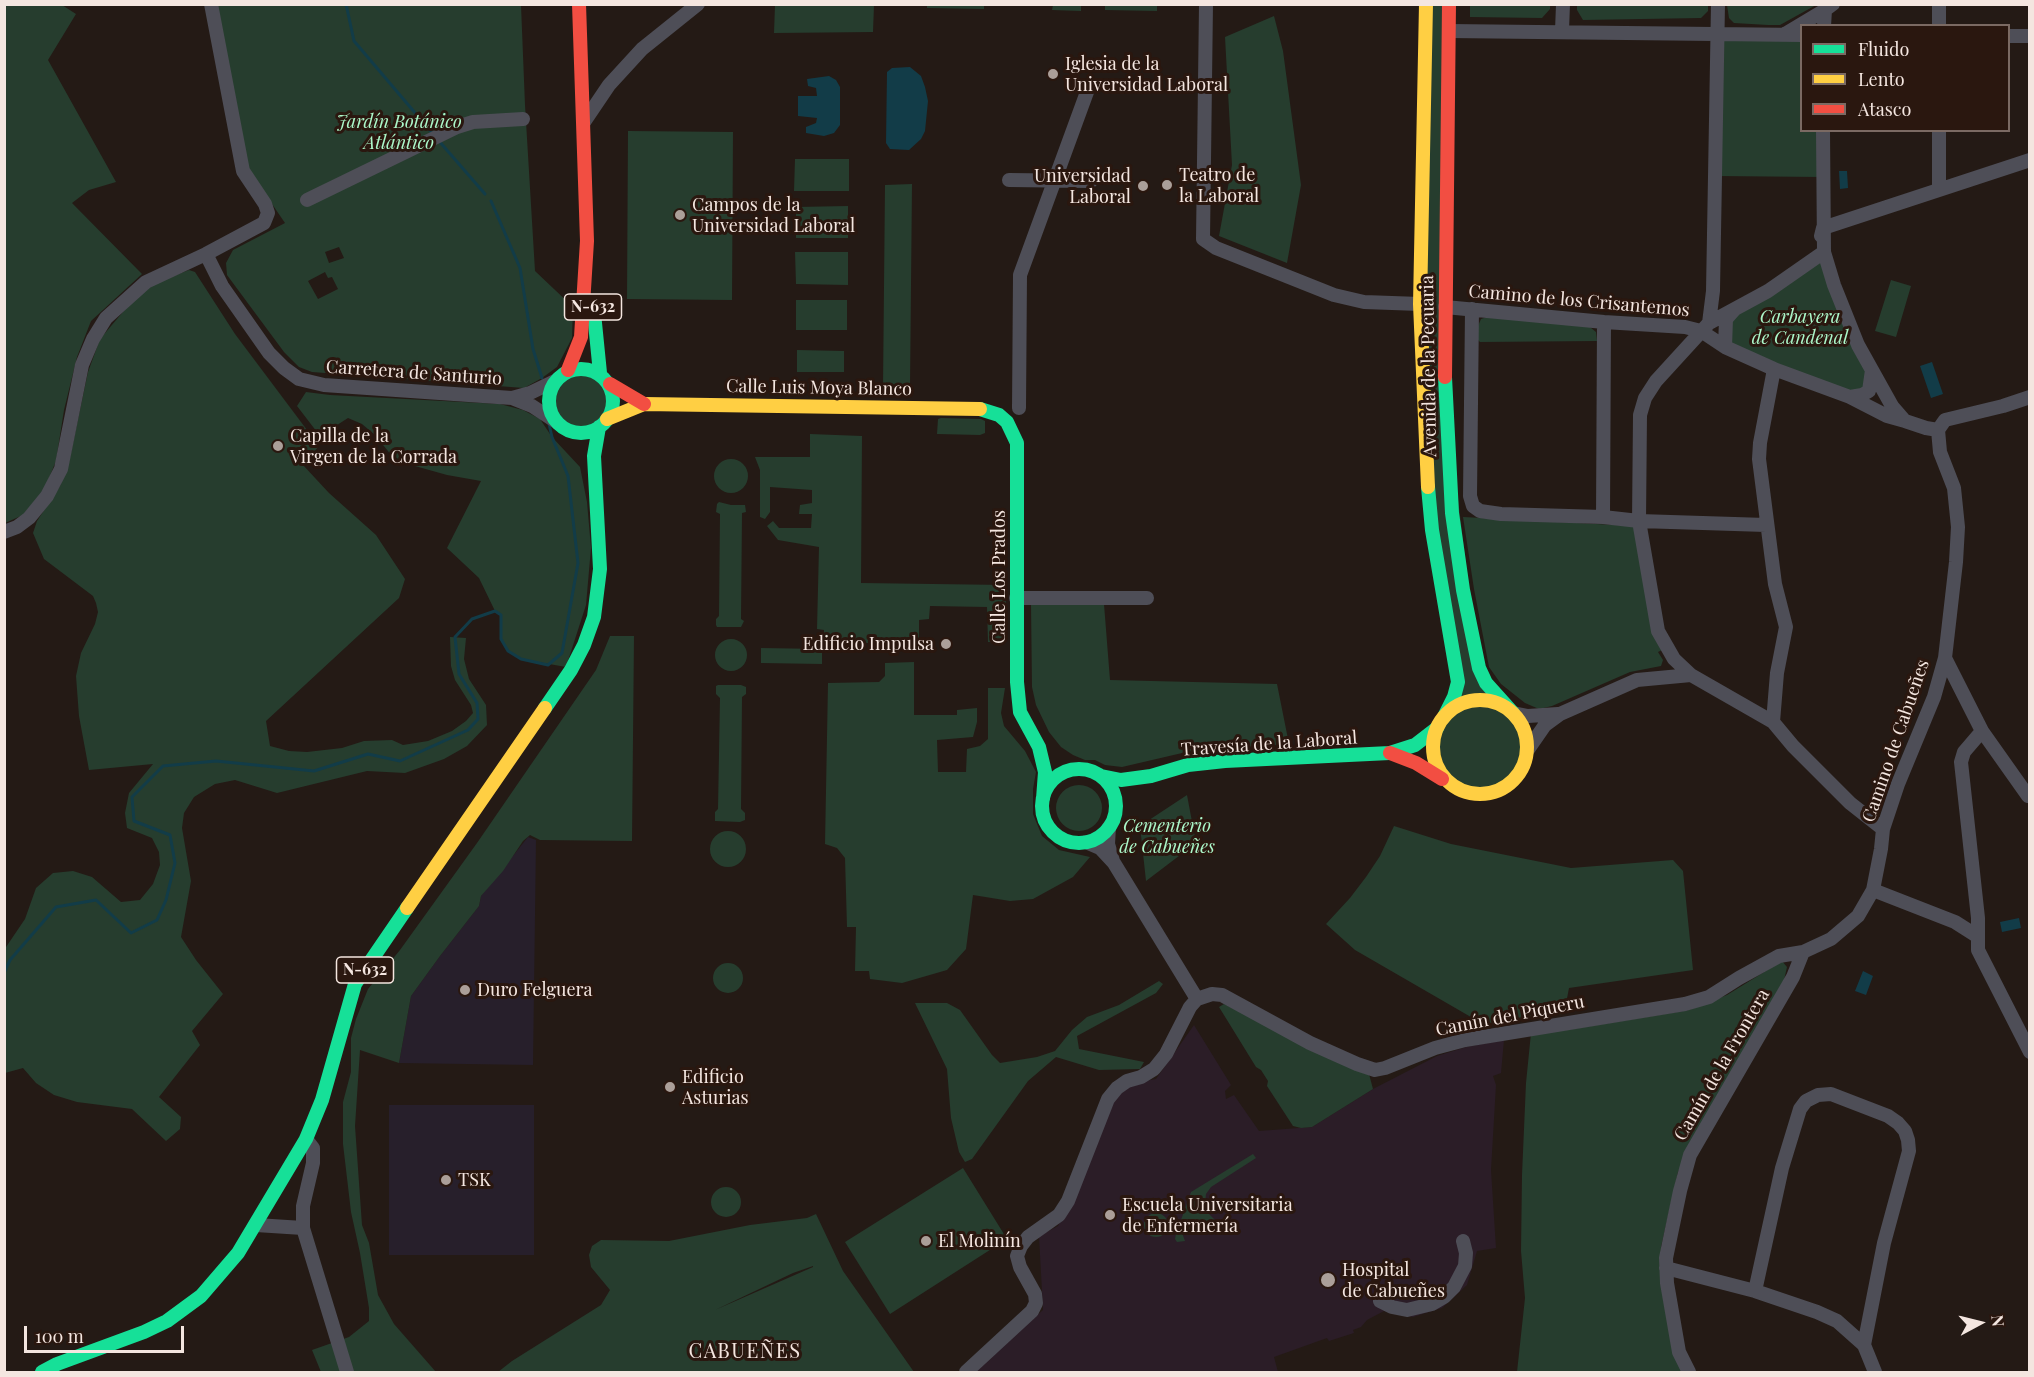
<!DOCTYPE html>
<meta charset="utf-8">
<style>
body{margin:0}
#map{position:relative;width:2034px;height:1377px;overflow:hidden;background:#241a15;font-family:"Playfair Display",serif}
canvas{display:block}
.frame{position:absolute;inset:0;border:6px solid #f4e6e0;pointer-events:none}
.legend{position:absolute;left:1800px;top:24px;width:210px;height:108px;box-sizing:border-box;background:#2a170f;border:2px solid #7b6a63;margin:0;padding:8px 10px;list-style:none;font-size:18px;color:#f4e6e0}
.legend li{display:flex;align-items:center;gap:12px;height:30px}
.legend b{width:30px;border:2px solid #7b6a63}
.north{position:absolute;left:1950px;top:1293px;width:60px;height:60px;-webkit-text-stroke:4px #2a170f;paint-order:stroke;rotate:83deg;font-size:16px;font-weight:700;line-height:24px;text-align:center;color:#f4e6e0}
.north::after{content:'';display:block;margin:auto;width:21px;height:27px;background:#f4e6e0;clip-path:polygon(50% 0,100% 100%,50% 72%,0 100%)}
.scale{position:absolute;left:24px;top:1326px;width:160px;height:27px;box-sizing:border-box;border:3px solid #f4e6e0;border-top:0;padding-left:8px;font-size:18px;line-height:21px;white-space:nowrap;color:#f4e6e0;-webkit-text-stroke:4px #2a170f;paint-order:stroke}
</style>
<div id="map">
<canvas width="2034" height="1377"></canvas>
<div class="frame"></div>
<ul class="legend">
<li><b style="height:8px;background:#16e098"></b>Fluido</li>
<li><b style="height:8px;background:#ffcf43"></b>Lento</li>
<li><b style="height:8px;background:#f24e42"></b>Atasco</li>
</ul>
<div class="north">N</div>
<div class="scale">100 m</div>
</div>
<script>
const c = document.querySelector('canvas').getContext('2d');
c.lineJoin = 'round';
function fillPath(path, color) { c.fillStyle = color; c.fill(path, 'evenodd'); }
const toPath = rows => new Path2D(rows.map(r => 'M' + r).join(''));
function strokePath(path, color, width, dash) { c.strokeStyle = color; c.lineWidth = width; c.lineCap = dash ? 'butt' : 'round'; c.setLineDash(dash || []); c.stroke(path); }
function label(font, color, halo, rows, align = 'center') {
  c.font = font + ' "Playfair Display",serif'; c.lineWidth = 6; c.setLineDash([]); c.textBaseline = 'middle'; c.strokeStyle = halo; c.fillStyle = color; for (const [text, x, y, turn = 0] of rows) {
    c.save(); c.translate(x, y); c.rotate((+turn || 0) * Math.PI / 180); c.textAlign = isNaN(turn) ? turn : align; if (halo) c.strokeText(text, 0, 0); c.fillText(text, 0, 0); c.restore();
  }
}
fillPath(toPath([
 [528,837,536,840,533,1065,399,1063,411,996,440,956,479,906,481,896],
 [389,1105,534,1105,534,1255,389,1255]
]), '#271f2b');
fillPath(toPath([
 [1194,1025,1231,1085,1225,1091,1226,1099,1234,1095,1259,1131,1312,1127,1373,1089,1437,1056,1466,1047,1504,1040,1501,1073,1493,1076,1496,1085,1491,1170,1496,1248,1477,1251,1467,1285,1442,1308,1413,1317,1384,1311,1367,1320,1361,1327,1353,1330,1354,1333,1329,1341,1327,1338,1274,1357,1278,1372,1141,1372,1140,1371,1136,1372,973,1372,1043,1310,1039,1236,1058,1226,1089,1163,1111,1102,1133,1083,1156,1079]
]), '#2b1d27');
fillPath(toPath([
 [1577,4,1708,4,1708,11,1701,18,1583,20,1577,10],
 [5,5,62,5,76,14,48,60,116,182,89,190,72,203,142,274,91,321,77,357,64,410,56,461,44,490,23,515,5,523],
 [216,5,521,5,525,105,535,271,573,307,572,338,557,367,542,378,524,388,312,372,299,367,284,352,227,275,226,263,233,250,285,223,248,169],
 [339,247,344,258,329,263,325,252],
 [325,272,328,278,332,277,338,289,318,299,308,281],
 [775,5,874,5,873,32,774,33],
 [927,5,984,5,984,9,927,8],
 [1053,5,1081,5,1081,11,1052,10],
 [1105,5,1157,5,1157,11,1105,10],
 [1426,5,1449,5,1445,395,1479,668,1519,720,1526,733,1527,751,1526,760,1519,775,1502,790,1484,795,1463,792,1449,784,1435,766,1433,755,1433,743,1437,728,1454,697,1432,530,1420,304],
 [1470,5,1550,5,1550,9,1542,18,1470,17],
 [1727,5,1727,4,1816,5,1780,25,1768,25,1734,23,1729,18],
 [1274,16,1283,51,1301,185,1287,263,1219,236,1232,165,1225,37],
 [1717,33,1801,35,1802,130,1823,131,1822,177,1715,176],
 [628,131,733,132,732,300,627,299],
 [795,159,849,159,849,191,794,191],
 [912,184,910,387,883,387,885,185],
 [848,206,848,238,796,238,796,207],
 [795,252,848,252,848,285,796,284],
 [1818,261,1825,264,1872,370,1862,395,1725,347,1726,319],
 [189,270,195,272,235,334,319,446,303,465,329,493,376,535,405,579,399,598,266,721,270,746,289,751,307,752,342,748,364,741,392,740,403,745,428,741,452,731,466,721,473,713,471,705,455,680,451,666,450,637,466,638,464,659,469,679,486,705,487,725,467,746,444,759,405,773,367,771,277,793,235,780,215,784,194,797,184,813,182,828,191,881,181,937,196,960,223,994,192,1031,200,1045,159,1097,181,1117,180,1129,166,1141,132,1109,77,1102,54,1095,36,1083,23,1068,5,1073,4,950,25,919,36,888,53,873,73,871,92,877,121,902,140,900,153,884,160,865,159,852,152,838,127,828,125,813,129,793,153,764,89,770,79,716,76,676,81,653,95,624,98,612,96,603,93,596,44,559,33,533,37,521,60,486,69,462,88,372,100,339,128,306,149,288,160,281],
 [1891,280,1911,286,1896,337,1875,331],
 [796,300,847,300,847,330,796,330],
 [1490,316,1590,327,1596,332,1597,341,1480,342,1476,338,1478,326,1481,319],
 [797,350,844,351,844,372,797,372],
 [585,369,600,373,613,392,614,401,612,410,589,432,578,433,568,430,558,423,551,413,549,402,551,391,555,381,568,370],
 [306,392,330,395,500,404,523,410,540,419,552,437,580,467,587,502,591,548,586,605,566,667,521,659,508,651,501,639,501,615,495,611,479,578,447,548,481,481,447,475,415,466,392,456,375,435,362,424,348,418,320,436,297,406],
 [941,418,981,419,985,421,985,433,980,435,937,434,938,419],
 [810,434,862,436,861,583,1006,585,1006,642,988,642,987,607,930,606,929,619,919,620,919,648,898,648,898,643,824,643,824,630,817,629,819,547,778,540,767,526,773,521,779,528,811,528,812,514,799,514,800,505,812,503,812,490,770,487,770,512,765,519,760,517,760,470,755,457,810,457],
 '714 476a17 17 0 1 1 34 0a17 17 0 1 1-34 0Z',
 [719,502,731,505,745,505,746,512,742,513,741,619,744,621,741,627,717,627,716,625,716,619,719,616,720,514,716,512,717,504],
 [1463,517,1634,526,1662,650,1658,652,1663,660,1661,666,1630,672,1552,706,1539,709,1525,703,1501,684,1489,667,1474,589],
 [1104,604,1110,680,1277,684,1289,744,1195,750,1122,767,1105,765,1095,760,1085,760,1073,755,1061,747,1049,732,1036,705,1032,687,1031,605],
 [610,636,634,636,632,841,540,840,530,835,523,841,503,871,481,896,479,906,440,956,411,996,399,1063,360,1050,355,1126,362,1225,369,1243,378,1295,394,1324,436,1372,321,1372,312,1350,349,1337,369,1321,369,1308,360,1253,351,1212,343,1144,343,1102,351,1072,351,1038,356,1019,368,989,400,950,477,843,596,670],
 '715 655a16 16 0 1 1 32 0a16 16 0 1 1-32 0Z',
 [761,648,822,649,822,664,761,663],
 [914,662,914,715,957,715,957,710,977,708,977,722,973,737,937,740,938,772,966,772,967,749,980,746,988,739,988,688,1005,688,1001,713,1004,726,1025,751,1036,772,1033,789,1033,814,1042,836,1059,850,1090,857,1073,877,1033,899,1010,901,973,895,966,949,947,970,902,983,870,979,869,971,855,971,856,927,847,927,845,858,837,848,825,844,828,683,879,682,885,676,885,663],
 [718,685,741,685,746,687,746,694,742,697,741,809,745,813,745,820,740,822,715,821,715,812,718,809,720,698,716,694,716,686],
 '1056 808a23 23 0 1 1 46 0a23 23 0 1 1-46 0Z',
 [1187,795,1196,843,1146,881,1140,826],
 [1394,826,1451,844,1571,868,1673,860,1683,871,1693,970,1569,988,1564,1014,1483,1024,1355,950,1326,924,1350,898,1366,877,1380,856],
 '710 849a18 18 0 1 1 36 0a18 18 0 1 1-36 0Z',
 [1782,961,1787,967,1784,980,1700,1127,1678,1172,1661,1247,1660,1280,1673,1352,1683,1372,1517,1372,1525,1298,1521,1251,1522,1175,1526,1083,1531,1033,1566,1030,1689,1010,1727,995],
 '713 978a15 15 0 1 1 30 0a15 15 0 1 1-30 0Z',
 [1159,981,1163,984,1156,993,1077,1036,1079,1049,1144,1062,1140,1069,1099,1070,1056,1057,1028,1081,972,1159,965,1162,959,1152,951,1118,947,1069,915,1003,947,1003,960,1010,992,1055,1000,1063,1037,1057,1055,1051,1072,1030,1087,1017,1119,1005],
 [1224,1004,1369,1074,1373,1089,1312,1127,1301,1128,1293,1126,1267,1086,1268,1081,1261,1070,1256,1067,1219,1007],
 [1253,1154,1256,1158,1211,1187,1206,1194,1205,1205,1209,1214,1215,1220,1225,1224,1224,1227,1206,1234,1204,1228,1194,1231,1181,1230,1185,1241,1177,1242,1175,1239,1176,1234,1191,1192],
 [963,1168,1007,1239,890,1314,845,1242],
 '711 1202a15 15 0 1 1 30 0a15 15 0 1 1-30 0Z',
 '1144 1225a12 12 0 1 1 24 0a12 12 0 1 1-24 0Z',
 [816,1214,843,1271,914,1372,498,1372,512,1361,601,1305,610,1290,591,1267,589,1255,592,1246,601,1240,669,1241,750,1225,807,1218],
 [813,1266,813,1267,715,1310,793,1273]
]), '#263d2e');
fillPath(toPath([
 [910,67,921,76,925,87,928,101,925,131,921,139,909,150,890,149,886,143,887,72,892,68],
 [829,76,836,80,840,87,840,125,834,133,824,136,806,133,806,127,816,123,817,118,798,116,798,96,817,96,816,88,808,86,807,79],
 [1839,171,1847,171,1848,188,1840,189],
 [1932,362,1943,394,1931,398,1920,366],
 [2019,918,2021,928,2002,932,2000,922],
 [1863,971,1873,976,1866,995,1855,991]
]), '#123c48');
strokePath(toPath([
 [346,4,354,41,433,134],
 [439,141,485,194],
 [491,201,520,268,533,349,542,378],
 [4,973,10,960,56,907,96,900,131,933,157,920,166,900,175,863,170,835,134,821,132,797,163,766,216,761,314,771,368,754,400,761,468,730,478,719,477,703,459,674,455,637,472,619,495,611,501,615,501,639,508,651,521,659,548,665,562,653,578,563,568,476,552,437,549,424]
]), '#123c48', 3);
strokePath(toPath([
 [1206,4,1203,239,1216,248,1334,295,1364,302,1420,304],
 [1939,4,1939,26],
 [1824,26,1825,10,1833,4],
 [1449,31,1802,35],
 [1562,31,1563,4],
 [1785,34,1825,10],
 [2008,36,2030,36],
 [584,122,609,85,642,49,698,4],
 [1823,130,1824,252,1834,285,1858,345,1892,406,1905,421,1926,428,1938,430],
 [1009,180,1091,181],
 [1939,189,1939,130],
 [307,200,457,127,473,122,523,119],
 [1821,236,1823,228,2030,160],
 [1824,252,1768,291,1709,323,1656,381,1645,398,1640,415,1639,521,1658,631,1674,659,1691,675,1773,722,1793,746,1850,803,1883,829],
 [206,254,222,286,269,353,284,368,299,379,324,385,512,398,532,406,558,423],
 [1445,307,1604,322,1685,327,1701,331,1725,347,1774,369,1850,397,1887,416,1905,421],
 [1472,309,1470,496,1473,506,1480,511,1501,514,1603,517,1639,521,1766,525],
 [1709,323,1713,291,1718,4],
 [1725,347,1726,319,1734,310],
 [1850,397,1862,395,1869,391,1872,370],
 [512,398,530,393,555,381],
 [1019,408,1020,275,1087,92],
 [1603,517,1604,322],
 [4,532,17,527,29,518,47,496,61,469,82,365,93,339,106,318,146,282,206,254,264,223,268,213,265,204,243,171,211,4],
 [1016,598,1147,598],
 [1945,658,1982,731,1964,752,1961,762,1978,918,1978,950,2030,1052],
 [1513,713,1528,716,1558,714],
 [1773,722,1777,673,1786,627,1775,584,1759,459,1760,443,1774,369],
 [1982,731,2028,796],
 [1527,751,1545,725,1560,714,1637,680,1691,675],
 [1109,827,1108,844,1113,861],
 [1086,842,1100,848,1114,863,1197,999],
 [1873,890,1955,922,1977,936],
 [306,1139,313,1148,313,1163,303,1206,303,1228,347,1372],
 [256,1225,303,1228],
 [1666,1268,1755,1291,1817,1312,1837,1321,1864,1345,1875,1372],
 [1755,1291,1782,1168,1800,1109,1806,1101,1818,1095,1831,1094,1888,1116,1898,1123,1905,1131,1908,1140,1909,1151,1884,1243,1864,1345],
 [1380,1301,1392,1307,1407,1310,1432,1304,1444,1297,1454,1287,1465,1266,1466,1253,1463,1241],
 [966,1372,1032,1311,1036,1303,1035,1294,1020,1267,1017,1256,1021,1246,1028,1237,1059,1215,1068,1201,1108,1099,1117,1088,1127,1081,1141,1077,1154,1069,1166,1054,1190,1007,1197,999,1212,994,1222,995,1310,1043,1357,1064,1375,1070,1385,1068,1435,1048,1465,1040,1685,1004,1709,997,1739,978,1779,956,1803,952,1831,939,1858,916,1873,890,1881,849,1883,829,1898,784,1934,697,1945,658,1956,562,1958,527,1954,488,1940,452,1938,430,1945,420,2003,406,2030,397],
 [1689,1372,1679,1352,1667,1283,1666,1258,1680,1191,1690,1155,1793,977,1803,952]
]), '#4e4e57', 14);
strokePath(toPath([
 [594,313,600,373],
 '549 401a32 32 0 1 1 64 0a32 32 0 1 1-64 0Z',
 [1445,377,1452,513,1463,590,1479,668,1486,683,1513,713],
 [980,409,999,415,1007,422,1017,443,1017,682,1020,712,1039,747,1045,772,1043,799],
 [1428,487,1432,530,1458,682,1454,697,1445,715],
 [545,708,571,670,584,645,594,617,600,569,594,456,599,427],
 '1042 806a37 37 0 1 1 74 0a37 37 0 1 1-74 0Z',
 [1101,776,1121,780,1151,776,1188,765,1225,761,1390,753,1415,745,1437,728],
 [42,1372,57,1364,144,1332,167,1321,201,1296,238,1253,306,1139,322,1100,355,984,407,908]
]), '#16e098', 14);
strokePath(toPath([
 [1426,4,1420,304,1428,487],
 [607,419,644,404,980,409],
 '1433 747a47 47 0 1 1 94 0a47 47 0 1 1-94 0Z',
 [407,908,545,708]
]), '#ffcf43', 14);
strokePath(toPath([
 [568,370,581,337,587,241,579,4],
 [1445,377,1449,4],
 [610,384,644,404],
 [1390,753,1416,763,1442,779]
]), '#f24e42', 14);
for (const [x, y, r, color] of [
 [1053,74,6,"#ab9f99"],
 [1167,185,6,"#ab9f99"],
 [1143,186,6,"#ab9f99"],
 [680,215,6,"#ab9f99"],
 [278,446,6,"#ab9f99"],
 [946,644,6,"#ab9f99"],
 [465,990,6,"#ab9f99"],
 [670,1087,6,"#ab9f99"],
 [446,1180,6,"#ab9f99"],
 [1110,1215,6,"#ab9f99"],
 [926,1241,6,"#ab9f99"],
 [1328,1280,8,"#ab9f99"]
]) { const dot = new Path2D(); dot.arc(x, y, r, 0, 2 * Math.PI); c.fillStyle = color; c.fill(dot); strokePath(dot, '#2a170f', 2); }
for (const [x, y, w] of [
 [593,307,57],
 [365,970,57]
]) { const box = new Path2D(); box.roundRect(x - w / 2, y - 13, w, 26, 4.5); c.fillStyle = '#2a170f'; c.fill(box); strokePath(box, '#f4e6e0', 1.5); }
label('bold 16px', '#f4e6e0', null, [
 ["N-632",593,307],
 ["N-632",365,970]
]);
label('18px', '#f4e6e0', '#2a170f', [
 ["Iglesia de la",1065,64],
 ["Universidad Laboral",1065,85],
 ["Teatro de",1179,175],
 ["la Laboral",1179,196],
 ["Universidad",1131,176,"right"],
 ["Laboral",1131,197,"right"],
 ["Campos de la",692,205],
 ["Universidad Laboral",692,226],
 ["Capilla de la",290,436],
 ["Virgen de la Corrada",290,457],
 ["Edificio Impulsa",934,644,"right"],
 ["Duro Felguera",477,990],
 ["Edificio",682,1077],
 ["Asturias",682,1098],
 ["TSK",458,1180],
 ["Escuela Universitaria",1122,1205],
 ["de Enfermería",1122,1226],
 ["El Molinín",938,1241],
 ["Hospital",1342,1270],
 ["de Cabueñes",1342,1291]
], 'left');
label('italic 18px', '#acf8ca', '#2a170f', [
 ["Jardín Botánico",399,122],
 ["Atlántico",399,143],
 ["Carbayera",1800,317],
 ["de Candenal",1800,338],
 ["Cementerio",1167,826],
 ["de Cabueñes",1167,847]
]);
label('18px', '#f4e6e0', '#2a170f', [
 ["Camino de los Crisantemos",1579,301,5],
 ["Avenida de la Pecuaria",1429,366,-91],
 ["Carretera de Santurio",414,373,4],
 ["Calle Luis Moya Blanco",819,388,1],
 ["Calle Los Prados",999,577,-90],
 ["Camino de Cabueñes",1896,741,-71],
 ["Travesía de la Laboral",1269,744,-4],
 ["Camín del Piqueru",1510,1016,-11],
 ["Camín de la Frontera",1722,1065,-60]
]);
c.letterSpacing = '1.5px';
label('20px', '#f4e6e0', '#2a170f', [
 ["CABUEÑES",745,1352]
]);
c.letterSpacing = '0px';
</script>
